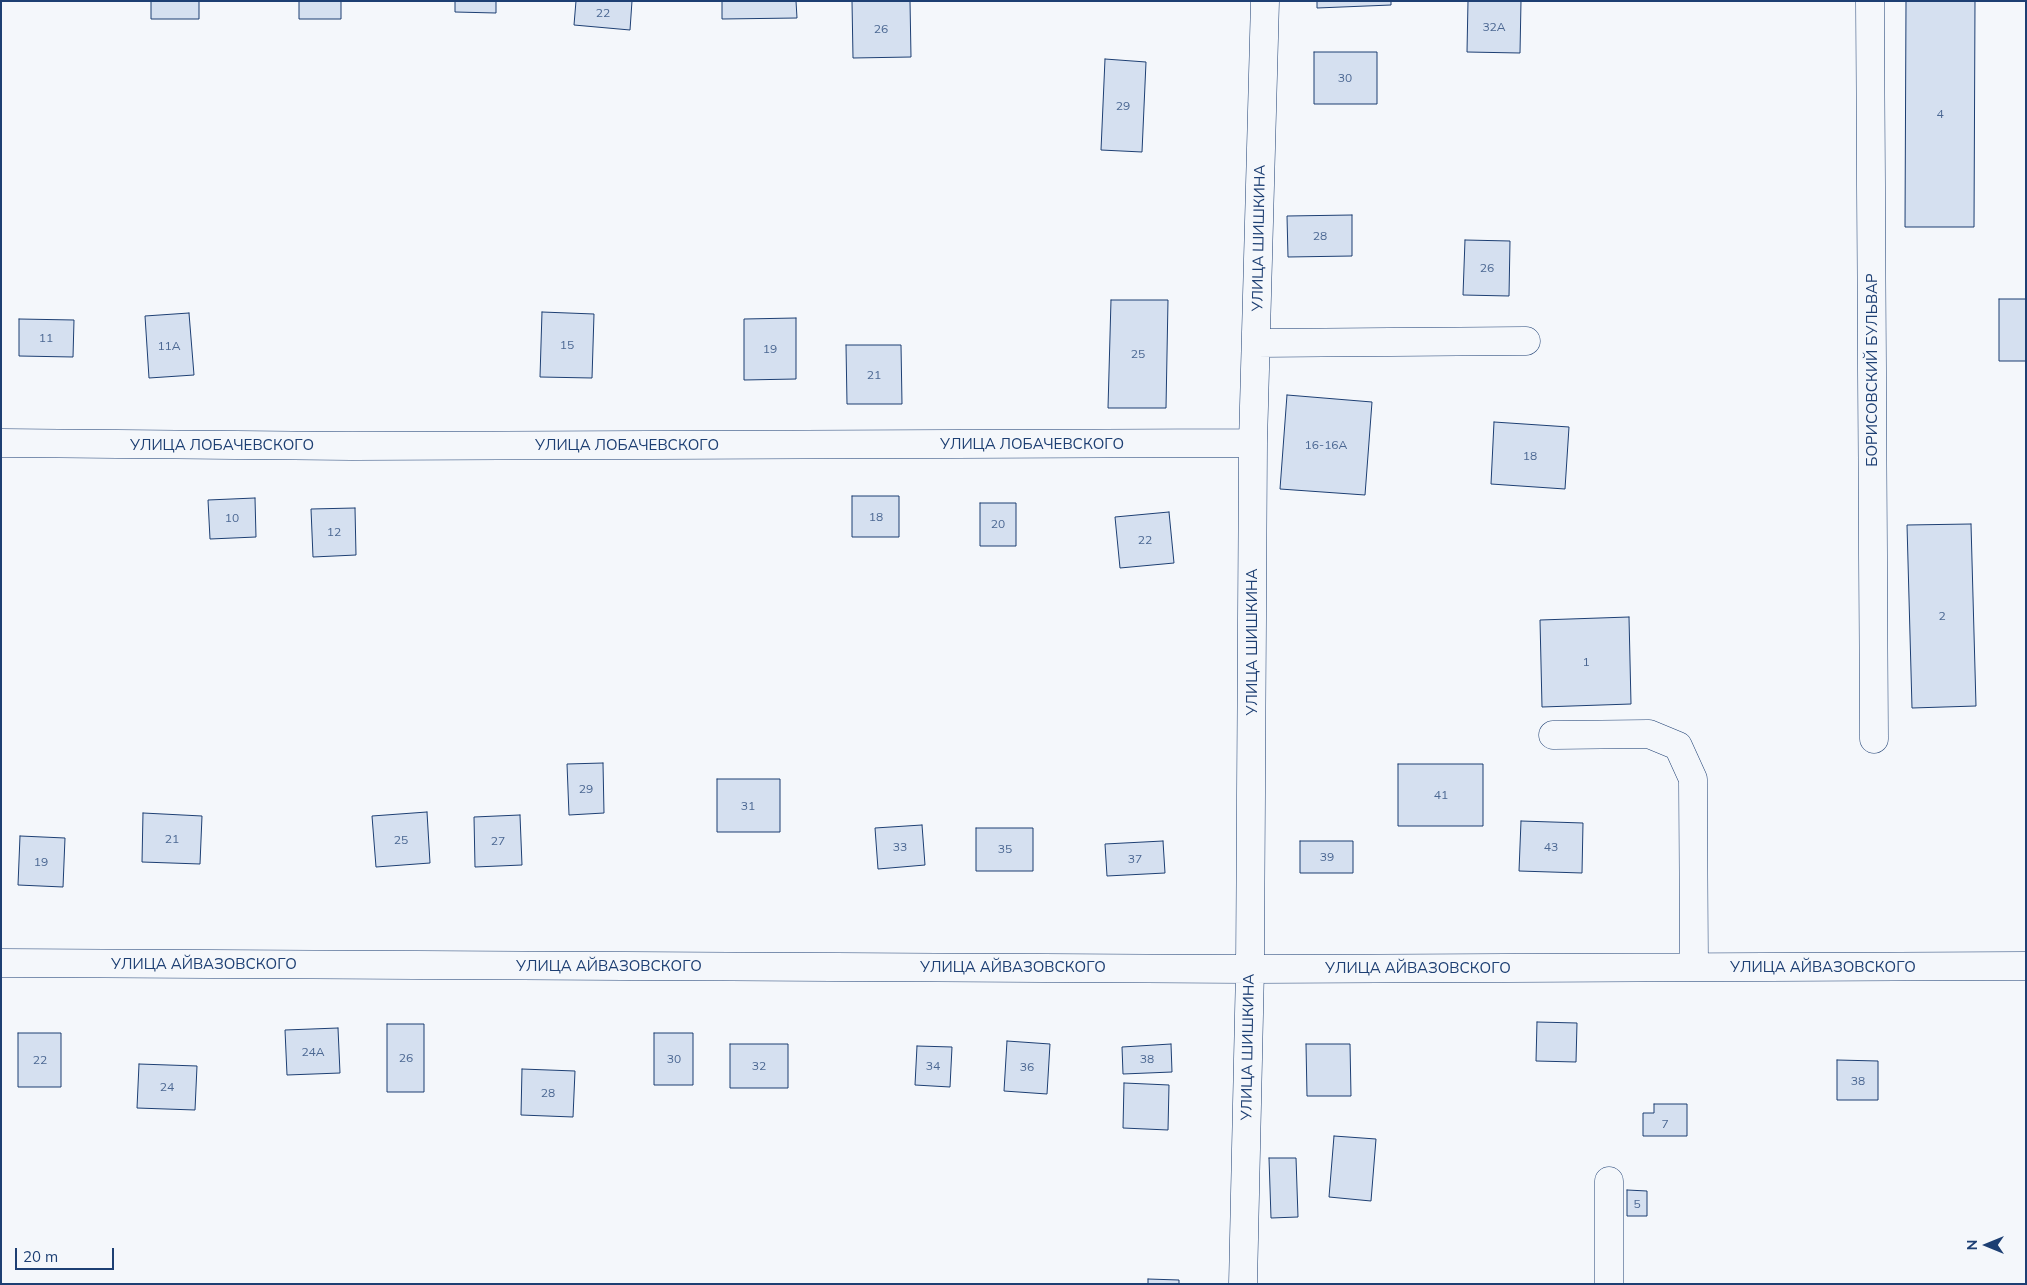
<!DOCTYPE html>
<meta charset="utf-8">
<style>
body{margin:0}
#map{position:relative;width:2027px;height:1285px;overflow:hidden;background:#f4f7fb;font-family:Mulish,sans-serif}
canvas{display:block}
.frame{position:absolute;inset:0;border:2px solid #1d3f73;pointer-events:none}
.north{position:absolute;left:1962px;top:1220px;width:50px;height:50px;-webkit-text-stroke:4px #f4f7fb;paint-order:stroke;rotate:270deg;font-size:14px;font-weight:700;line-height:20px;text-align:center;color:#1d3f73}
.north::after{content:'';display:block;margin:auto;width:18px;height:22px;background:#1d3f73;clip-path:polygon(50% 0,100% 100%,50% 72%,0 100%)}
.scale{position:absolute;left:15px;top:1248px;width:99px;height:22px;box-sizing:border-box;border:2px solid #1d3f73;border-top:0;padding-left:6px;font-size:15px;line-height:18px;white-space:nowrap;color:#1d3f73;-webkit-text-stroke:4px #f4f7fb;paint-order:stroke}
</style>
<div id="map">
<canvas width="2027" height="1285"></canvas>
<div class="frame"></div>
<div class="north">N</div>
<div class="scale">20 m</div>
</div>
<script>
const c = document.querySelector('canvas').getContext('2d');
c.lineJoin = 'round';
function fillPath(path, color) { c.fillStyle = color; c.fill(path, 'evenodd'); }
const toPath = rows => new Path2D(rows.map(r => 'M' + r).join(''));
function strokePath(path, color, width, dash) { c.strokeStyle = color; c.lineWidth = width; c.lineCap = dash ? 'butt' : 'round'; c.setLineDash(dash || []); c.stroke(path); }
function label(font, color, halo, rows, align = 'center') {
  c.font = font + ' Mulish,sans-serif'; c.lineWidth = 4; c.setLineDash([]); c.textBaseline = 'middle'; c.strokeStyle = halo; c.fillStyle = color; for (const [text, x, y, turn = 0] of rows) {
    c.save(); c.translate(x, y); c.rotate((+turn || 0) * Math.PI / 180); c.textAlign = isNaN(turn) ? turn : align; if (halo) c.strokeText(text, 0, 0); c.fillText(text, 0, 0); c.restore();
  }
}
const building = toPath([
 [151,1,199,1,199,19,151,19,151,1],
 [299,1,341,1,341,19,299,19,299,1],
 [455,1,496,1,496,13,455,12,455,1],
 [576,1,632,1,630,30,574,25,576,1],
 [722,1,796,1,797,18,722,19,722,1],
 [852,1,910,1,911,57,853,58,852,1],
 [1317,1,1391,1,1391,5,1317,8,1317,1],
 [1468,1,1521,1,1520,53,1467,52,1468,1],
 [1906,1,1975,1,1974,227,1905,227,1906,1],
 [1314,52,1377,52,1377,104,1314,104,1314,52],
 [1105,59,1146,62,1142,152,1101,150,1105,59],
 [1352,215,1352,256,1288,257,1287,216,1352,215],
 [1465,240,1510,241,1509,296,1463,295,1465,240],
 [1999,299,2026,299,2026,361,1999,361,1999,299],
 [1111,300,1168,300,1166,408,1108,408,1111,300],
 [542,312,594,314,592,378,540,377,542,312],
 [189,313,194,375,149,378,145,316,189,313],
 [796,318,796,379,744,380,744,319,796,318],
 [19,319,74,320,73,357,19,356,19,319],
 [846,345,901,345,902,404,847,404,846,345],
 [1287,395,1372,402,1365,495,1280,489,1287,395],
 [1494,422,1569,427,1565,489,1491,484,1494,422],
 [852,496,899,496,899,537,852,537,852,496],
 [255,498,256,537,210,539,208,500,255,498],
 [980,503,1016,503,1016,546,980,546,980,503],
 [355,508,356,555,313,557,311,509,355,508],
 [1169,512,1174,563,1120,568,1115,517,1169,512],
 [1971,524,1976,706,1912,708,1907,525,1971,524],
 [1629,617,1631,704,1542,707,1540,620,1629,617],
 [603,763,604,813,569,815,567,764,603,763],
 [1398,764,1483,764,1483,826,1398,826,1398,764],
 [717,779,780,779,780,832,717,832,717,779],
 [427,812,430,863,376,867,372,816,427,812],
 [143,813,202,816,200,864,142,862,143,813],
 [520,815,522,865,475,867,474,817,520,815],
 [1521,821,1583,823,1582,873,1519,871,1521,821],
 [922,825,925,865,878,869,875,828,922,825],
 [976,828,1033,828,1033,871,976,871,976,828],
 [20,836,65,838,63,887,18,885,20,836],
 [1163,841,1165,873,1107,876,1105,844,1163,841],
 [1300,841,1353,841,1353,873,1300,873,1300,841],
 [1537,1022,1577,1023,1576,1062,1536,1061,1537,1022],
 [387,1024,424,1024,424,1092,387,1092,387,1024],
 [338,1028,340,1073,287,1075,285,1030,338,1028],
 [18,1033,61,1033,61,1087,18,1087,18,1033],
 [654,1033,693,1033,693,1085,654,1085,654,1033],
 [1007,1041,1050,1044,1047,1094,1004,1091,1007,1041],
 [730,1044,788,1044,788,1088,730,1088,730,1044],
 [1171,1044,1172,1072,1123,1074,1122,1047,1171,1044],
 [1306,1044,1350,1044,1351,1096,1307,1096,1306,1044],
 [917,1046,952,1047,950,1087,915,1085,917,1046],
 [1837,1060,1878,1061,1878,1100,1837,1100,1837,1060],
 [139,1064,197,1066,195,1110,137,1108,139,1064],
 [522,1069,575,1071,573,1117,521,1115,522,1069],
 [1124,1083,1169,1085,1168,1130,1123,1128,1124,1083],
 [1654,1104,1687,1104,1687,1136,1643,1136,1643,1113,1654,1113,1654,1104],
 [1334,1136,1376,1139,1371,1201,1329,1197,1334,1136],
 [1269,1158,1296,1158,1298,1217,1271,1218,1269,1158],
 [1627,1190,1647,1191,1647,1216,1627,1216,1627,1190],
 [1148,1279,1179,1280,1179,1284,1148,1284,1148,1279]
]);
fillPath(building, '#d5e0f0');
strokePath(building, '#1d3f73', 1);
const minor = toPath([
 [1870,1,1874,739],
 [1256,343,1526,341],
 [1,443,352,446,1253,443],
 [1553,735,1649,734,1678,746,1693,779,1694,967],
 [1,963,1250,969,2026,966],
 [1243,1284,1250,969,1253,443,1265,1],
 [1609,1284,1609,1181]
]);
strokePath(minor, '#1d3f73', 29);
strokePath(minor, '#f4f7fb', 28);
label('12px', '#4b6792', null, [
 ["22",603,13],
 ["32А",1494,27],
 ["26",881,29],
 ["30",1345,78],
 ["29",1123,106],
 ["4",1940,114],
 ["28",1320,236],
 ["26",1487,268],
 ["11",46,338],
 ["15",567,345],
 ["11А",169,346],
 ["19",770,349],
 ["25",1138,354],
 ["21",874,375],
 ["16-16А",1326,445],
 ["18",1530,456],
 ["18",876,517],
 ["10",232,518],
 ["20",998,524],
 ["12",334,532],
 ["22",1145,540],
 ["2",1942,616],
 ["1",1586,662],
 ["29",586,789],
 ["41",1441,795],
 ["31",748,806],
 ["21",172,839],
 ["25",401,840],
 ["27",498,841],
 ["33",900,847],
 ["43",1551,847],
 ["35",1005,849],
 ["39",1327,857],
 ["37",1135,859],
 ["19",41,862],
 ["24А",313,1052],
 ["26",406,1058],
 ["30",674,1059],
 ["38",1147,1059],
 ["22",40,1060],
 ["32",759,1066],
 ["34",933,1066],
 ["36",1027,1067],
 ["38",1858,1081],
 ["24",167,1087],
 ["28",548,1093],
 ["7",1665,1124],
 ["5",1637,1204]
]);
label('15px', '#1d3f73', '#f4f7fb', [
 ["УЛИЦА ШИШКИНА",1259,238,-89],
 ["БОРИСОВСКИЙ БУЛЬВАР",1872,370,-90],
 ["УЛИЦА ЛОБАЧЕВСКОГО",1032,444],
 ["УЛИЦА ЛОБАЧЕВСКОГО",222,445],
 ["УЛИЦА ЛОБАЧЕВСКОГО",627,445],
 ["УЛИЦА ШИШКИНА",1252,642,-90],
 ["УЛИЦА АЙВАЗОВСКОГО",204,964],
 ["УЛИЦА АЙВАЗОВСКОГО",609,966],
 ["УЛИЦА АЙВАЗОВСКОГО",1013,967],
 ["УЛИЦА АЙВАЗОВСКОГО",1823,967],
 ["УЛИЦА АЙВАЗОВСКОГО",1418,968],
 ["УЛИЦА ШИШКИНА",1248,1047,-89]
]);
</script>
